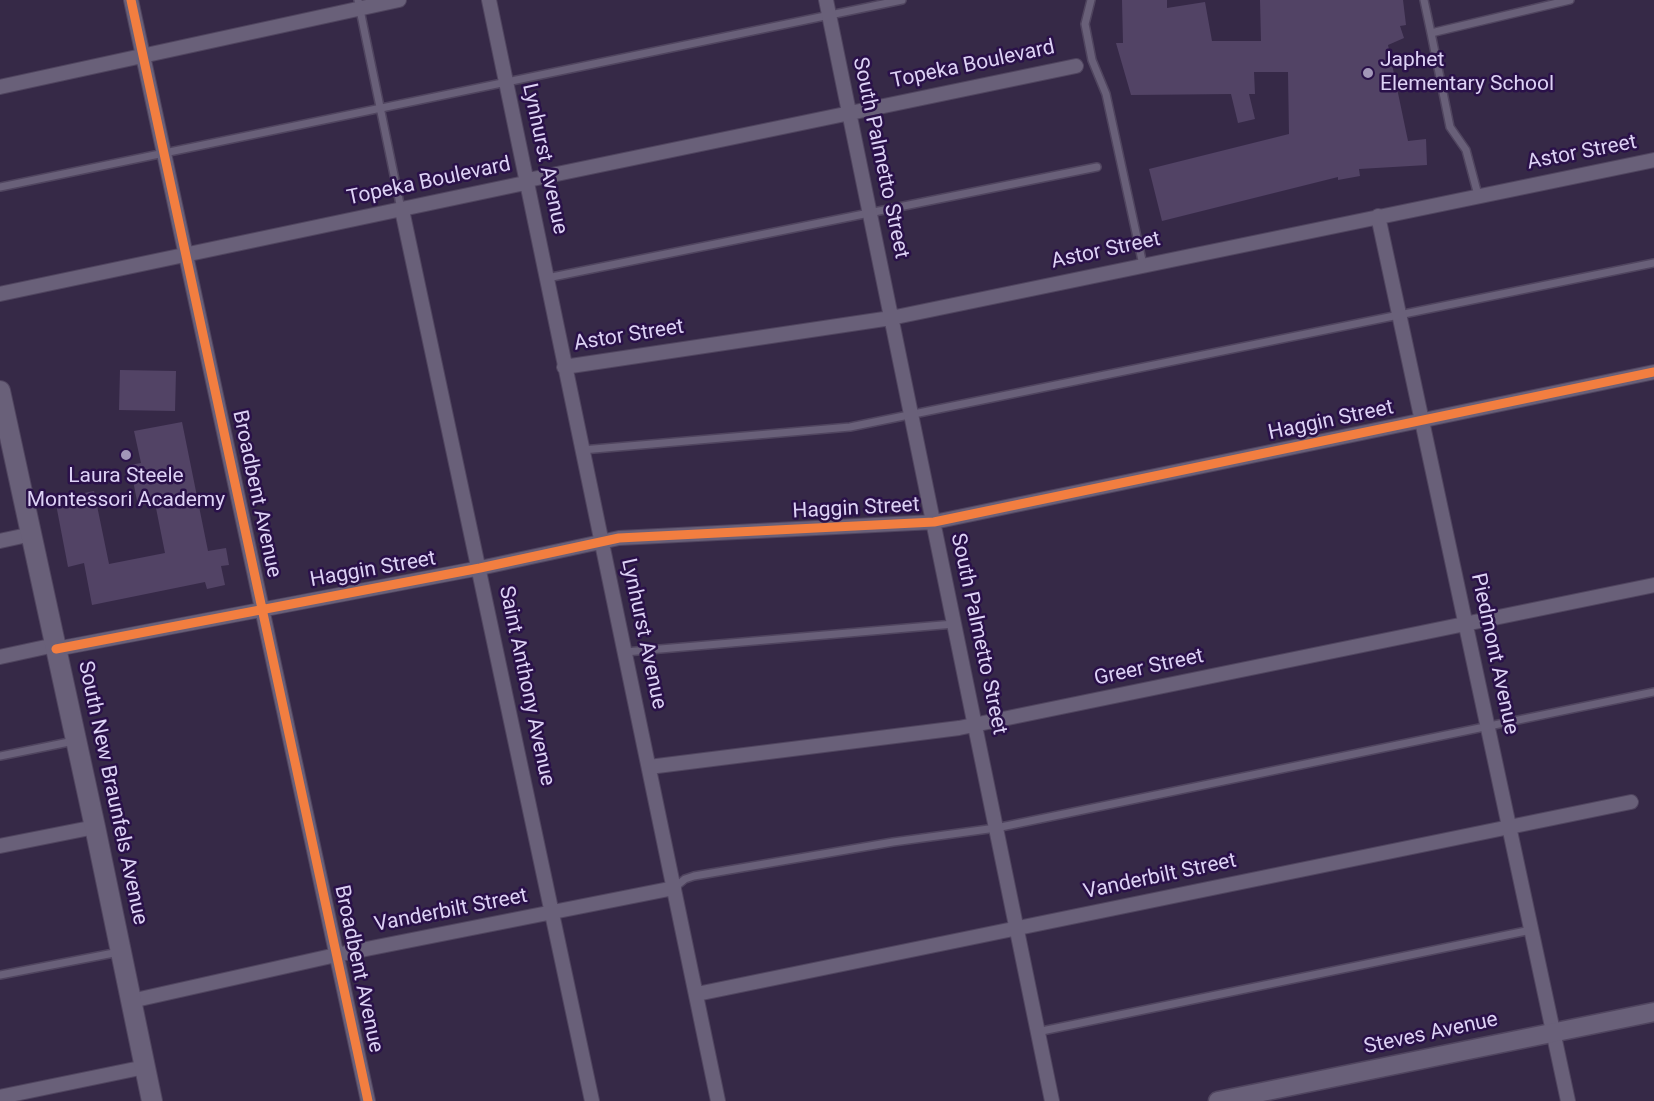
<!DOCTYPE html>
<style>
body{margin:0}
canvas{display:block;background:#362947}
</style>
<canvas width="1654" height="1101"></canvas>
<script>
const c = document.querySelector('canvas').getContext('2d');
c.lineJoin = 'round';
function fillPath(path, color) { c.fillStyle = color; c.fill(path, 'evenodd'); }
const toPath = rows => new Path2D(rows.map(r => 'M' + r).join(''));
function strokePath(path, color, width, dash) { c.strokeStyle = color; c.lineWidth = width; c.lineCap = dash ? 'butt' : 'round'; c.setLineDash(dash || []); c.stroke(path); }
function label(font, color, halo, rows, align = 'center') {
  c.font = font + ' Roboto,sans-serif'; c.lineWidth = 5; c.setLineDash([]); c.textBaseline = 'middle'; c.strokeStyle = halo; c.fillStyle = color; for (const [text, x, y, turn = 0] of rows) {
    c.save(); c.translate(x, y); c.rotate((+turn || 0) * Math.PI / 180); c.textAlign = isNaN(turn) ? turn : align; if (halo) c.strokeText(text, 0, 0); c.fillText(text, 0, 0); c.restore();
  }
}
fillPath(toPath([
 [1122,0,1167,0,1167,8,1205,2,1212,41,1261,41,1260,0,1403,0,1406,25,1400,26,1404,38,1388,45,1408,141,1426,139,1427,165,1359,169,1360,176,1338,180,1338,177,1162,221,1149,169,1289,134,1288,72,1254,72,1255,94,1249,94,1255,119,1238,123,1231,94,1131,95,1116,43,1123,43],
 [120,370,176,371,175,411,119,410],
 [182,422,208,551,226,548,229,565,221,566,225,585,207,589,205,582,92,605,84,563,68,567,55,499,94,491,109,564,165,553,155,503,138,506,130,465,141,463,134,431]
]), '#524365');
const service = toPath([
 [358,0,401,209],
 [1091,0,1085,24,1092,60,1106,94,1143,265],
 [1424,0,1431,33,1570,0],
 [1431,33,1450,127,1466,150,1478,195],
 [0,187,902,0],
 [547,278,1097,167],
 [582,450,850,427,1654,263],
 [625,652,954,624],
 [0,756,74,741],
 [674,888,685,879,694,876,893,842,996,828,1654,692],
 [0,975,119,952],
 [1037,1032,1531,930]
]);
const minor = toPath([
 [131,0,368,1101],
 [489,0,718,1101],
 [826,0,1052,1101],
 [0,87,399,0],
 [402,210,592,1101],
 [1378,216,1568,1101],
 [0,294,525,183,528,180,1076,66],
 [564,367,891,318,1654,160],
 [0,541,32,534],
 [56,649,480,568,619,538,934,522,1654,372],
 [0,657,55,645],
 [649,767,959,728,1654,585],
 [0,846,95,827],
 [697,994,1631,802],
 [131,1001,336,955,674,888],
 [0,1097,145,1067]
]);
const tertiary = toPath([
 [1218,1101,1654,1012]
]);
const secondary = toPath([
 [0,391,95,827,152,1101]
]);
strokePath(service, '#50455f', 10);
strokePath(minor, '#50455f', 16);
strokePath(tertiary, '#50455f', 21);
strokePath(secondary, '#50455f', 22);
strokePath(service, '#696079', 7);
strokePath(minor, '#696079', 14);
strokePath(tertiary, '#696079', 18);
strokePath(secondary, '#696079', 20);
strokePath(toPath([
 [131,0,368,1101],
 [56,649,480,568,619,538,934,522,1654,372]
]), '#f27e40', 9);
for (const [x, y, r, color] of [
 [1368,73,6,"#a397b8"],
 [126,455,6,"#a397b8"]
]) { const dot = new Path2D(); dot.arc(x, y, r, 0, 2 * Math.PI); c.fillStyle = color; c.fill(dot); strokePath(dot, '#2a1149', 2); }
label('21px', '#ddd2f5', '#2a1149', [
 ["Japhet",1380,61],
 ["Elementary School",1380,85],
 ["Laura Steele",126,477,"center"],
 ["Montessori Academy",126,501,"center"]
], 'left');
label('21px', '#ddd2f5', '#2a1149', [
 ["Topeka Boulevard",973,65,-12],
 ["Astor Street",1582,153,-11],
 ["South Palmetto Street",880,158,78],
 ["Lynhurst Avenue",544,159,78],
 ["Topeka Boulevard",429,182,-12],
 ["Astor Street",1106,251,-12],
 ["Astor Street",629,336,-9],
 ["Haggin Street",1331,421,-12],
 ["Broadbent Avenue",256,494,78],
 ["Haggin Street",856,509,-3],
 ["Haggin Street",373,570,-10],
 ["Lynhurst Avenue",643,634,78],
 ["South Palmetto Street",978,634,78],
 ["Piedmont Avenue",1494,654,78],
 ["Greer Street",1149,668,-12],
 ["Saint Anthony Avenue",526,686,78],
 ["South New Braunfels Avenue",112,793,78],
 ["Vanderbilt Street",1160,877,-12],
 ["Vanderbilt Street",451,911,-11],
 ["Broadbent Avenue",358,969,78],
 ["Steves Avenue",1431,1034,-12]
]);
</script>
